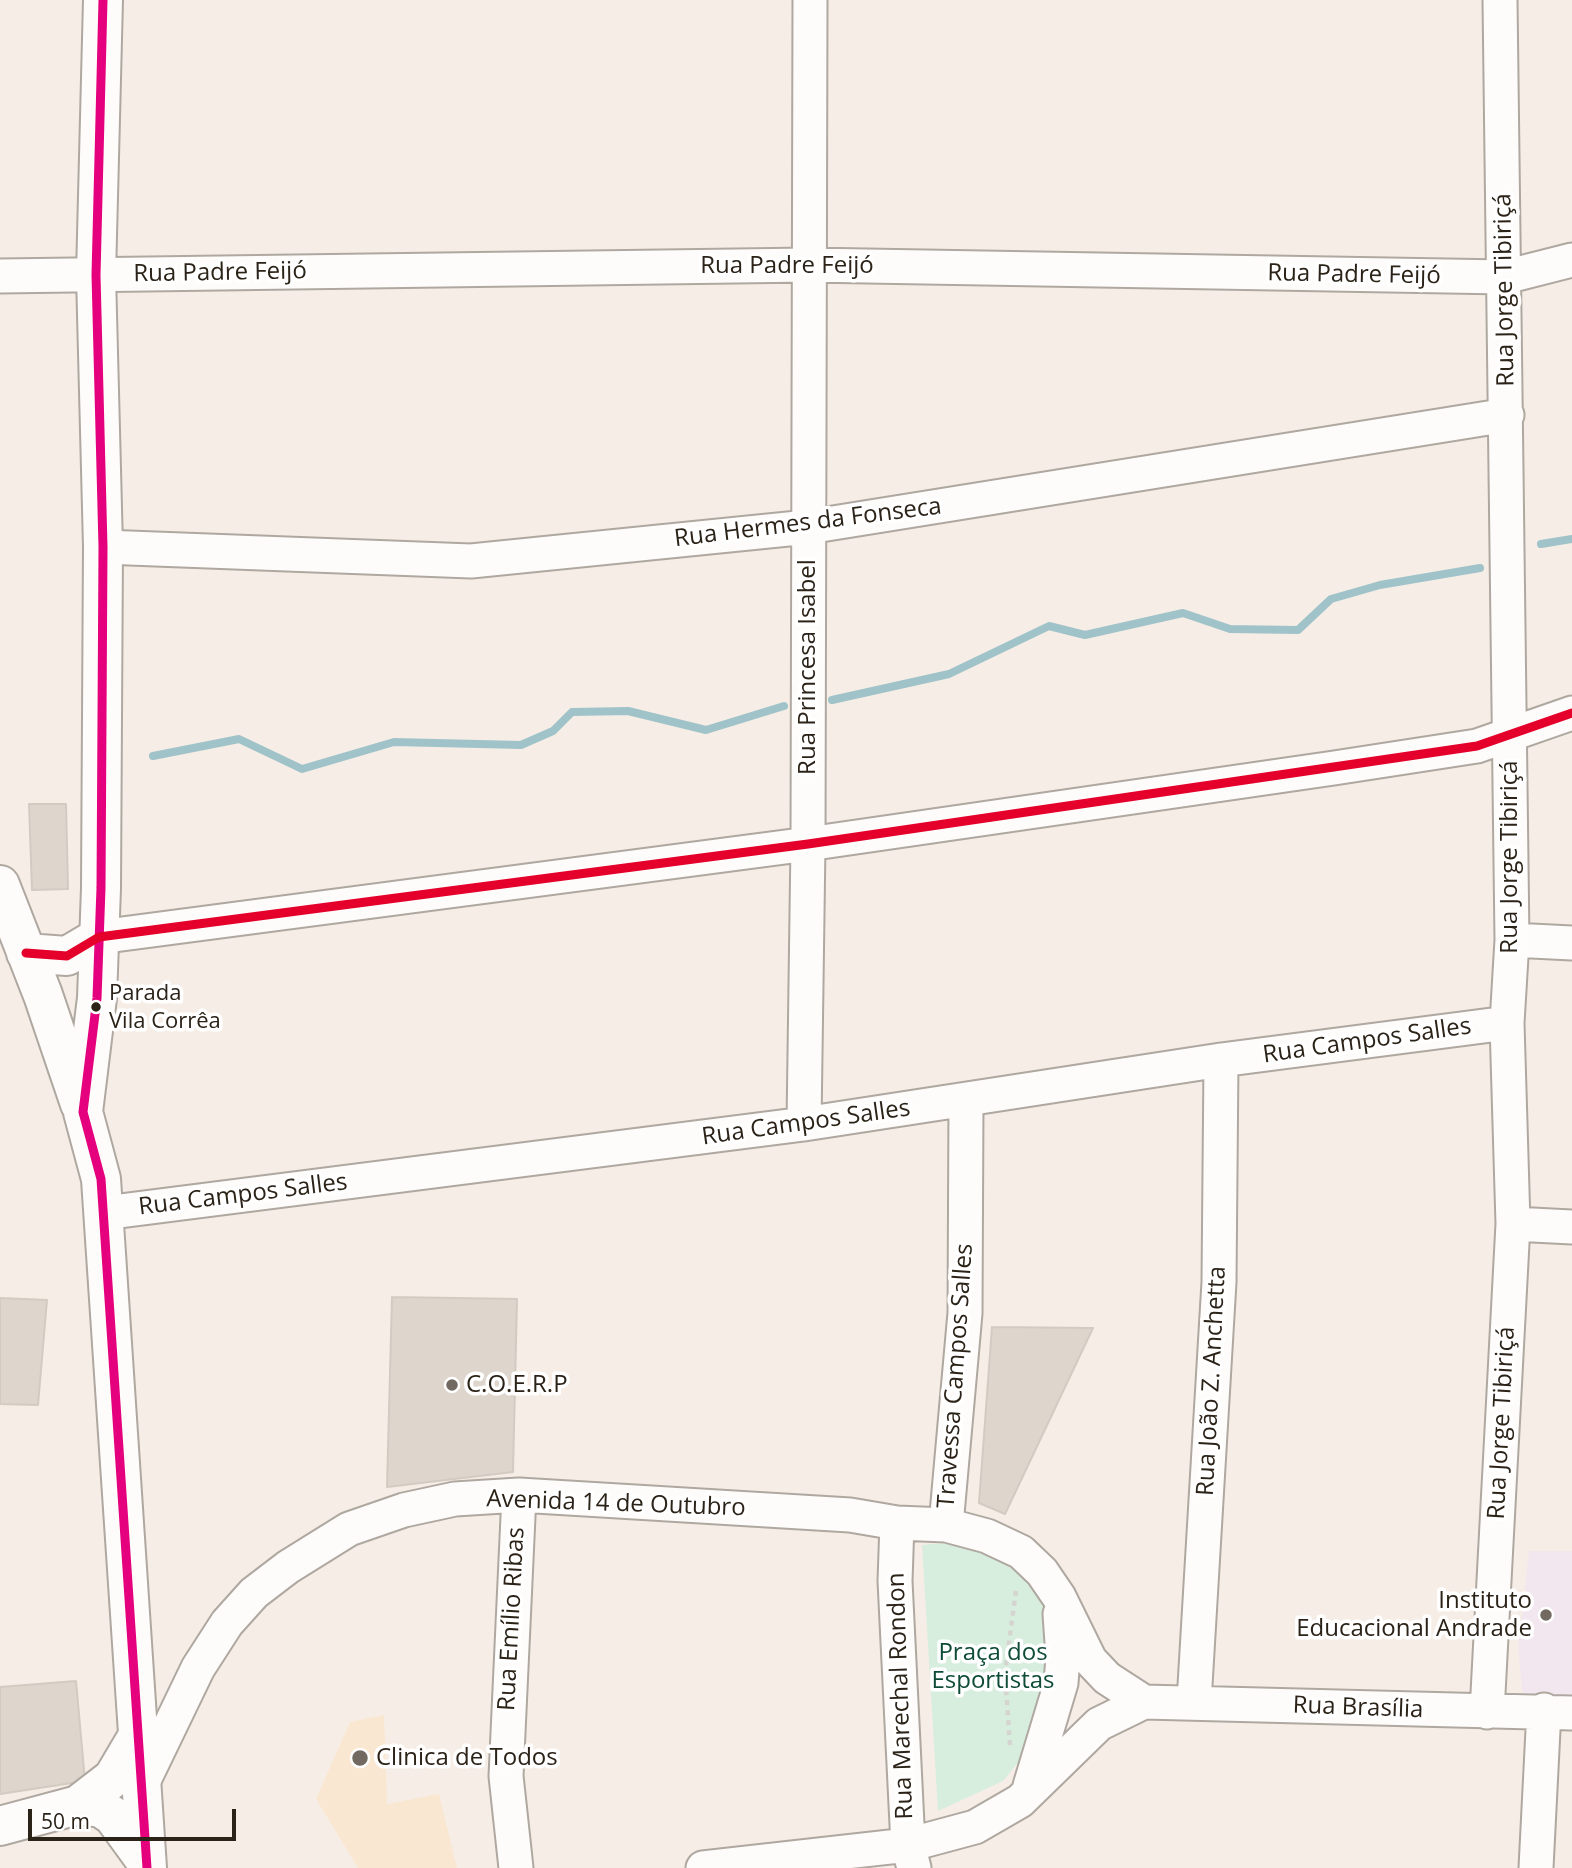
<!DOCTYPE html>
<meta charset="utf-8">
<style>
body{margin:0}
#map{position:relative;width:1572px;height:1868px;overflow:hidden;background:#f6eee6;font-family:"Open Sans",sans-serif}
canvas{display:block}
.scale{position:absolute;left:28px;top:1809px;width:208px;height:32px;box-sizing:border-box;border:4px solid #2b2218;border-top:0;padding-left:9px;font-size:21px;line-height:24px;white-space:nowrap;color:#2b2218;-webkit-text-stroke:5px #fff;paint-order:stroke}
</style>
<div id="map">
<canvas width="1572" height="1868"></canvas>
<div class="scale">50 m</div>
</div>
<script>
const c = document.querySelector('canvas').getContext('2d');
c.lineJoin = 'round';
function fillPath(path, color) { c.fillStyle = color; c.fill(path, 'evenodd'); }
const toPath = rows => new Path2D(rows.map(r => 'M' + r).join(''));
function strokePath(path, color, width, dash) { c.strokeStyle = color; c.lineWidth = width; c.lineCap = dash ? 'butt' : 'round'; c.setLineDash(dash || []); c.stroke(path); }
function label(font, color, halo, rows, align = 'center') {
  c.font = font + ' "Open Sans",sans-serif'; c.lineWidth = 7; c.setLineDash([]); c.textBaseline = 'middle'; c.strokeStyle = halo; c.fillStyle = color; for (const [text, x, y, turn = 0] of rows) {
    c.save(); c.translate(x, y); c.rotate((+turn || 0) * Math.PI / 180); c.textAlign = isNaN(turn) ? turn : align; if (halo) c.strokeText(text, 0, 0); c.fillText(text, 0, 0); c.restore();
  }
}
fillPath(toPath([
 [384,1715,387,1804,439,1794,457,1868,358,1868,316,1799,350,1722]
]), '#fae7d1');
fillPath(toPath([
 [1529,1551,1572,1551,1572,1701,1539,1700,1522,1691,1518,1647]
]), '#f3e7ef');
fillPath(toPath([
 [956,1542,995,1555,1030,1584,1049,1618,1055,1645,1033,1739,1020,1760,1003,1781,938,1811,922,1545]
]), '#d7eddd');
strokePath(toPath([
 [1541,544,1572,539],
 [832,700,949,674,1049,626,1085,635,1183,613,1230,629,1298,630,1331,599,1380,585,1480,568],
 [153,756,239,739,302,769,394,742,521,745,553,731,572,712,628,711,706,730,784,706]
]), '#a0c3c9', 8);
const building = toPath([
 [29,804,66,804,68,889,32,890,29,804],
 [392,1297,517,1299,513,1472,387,1487,392,1297],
 [0,1298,47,1300,38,1405,0,1404,0,1298],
 [992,1327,1093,1328,1005,1514,979,1503,992,1327],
 [76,1681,85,1781,0,1794,0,1687,76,1681]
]);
fillPath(building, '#ded6cd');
strokePath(building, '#d3cbc2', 2);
const minor = toPath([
 [0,276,809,265,1505,277,1572,260],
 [103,547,471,561,808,527,1507,415],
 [99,937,808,844,1334,768,1477,746,1572,713],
 [1512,940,1572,943],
 [804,1124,808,844,810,0],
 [104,1213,804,1124,1221,1060,1507,1023],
 [1513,1224,1572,1227],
 [897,1523,895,1581,908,1845,914,1868],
 [946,1525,965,1313,966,1102],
 [1194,1702,1219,1282,1221,1060],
 [1487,1712,1513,1224,1507,1023,1512,940,1500,0],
 [142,1784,198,1668,227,1623,254,1593,288,1567,349,1529,404,1510,455,1499,519,1495,850,1515,897,1523,946,1525,987,1536,1021,1552,1042,1572,1059,1597,1090,1660,1107,1678,1144,1702],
 [1030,1786,1061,1683,1063,1657,1060,1614],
 [516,1868,506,1776,519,1495],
 [703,1868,908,1845,975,1827,1020,1801,1099,1724,1144,1702,1572,1713],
 [1536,1868,1544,1710]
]);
const secondary = toPath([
 [103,0,96,275,103,547,101,888,97,998,83,1112,101,1179,147,1868],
 [0,885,43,995,80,1104],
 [26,953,67,956,99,937],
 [78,1805,113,1778,139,1734],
 [0,1826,78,1805,101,1808,113,1816,145,1860]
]);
strokePath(minor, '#afa8a0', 37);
strokePath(secondary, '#afa8a0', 42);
strokePath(toPath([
 [1010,1745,1005,1673,1016,1590]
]), '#d6d4d1', 4.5, [5, 5]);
strokePath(minor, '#fefcfb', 33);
strokePath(secondary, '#fefcfb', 38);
strokePath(toPath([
 [103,0,96,275,103,547,101,888,97,998,83,1112,101,1179,147,1868]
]), '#e5007d', 9);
strokePath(toPath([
 [26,953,67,956,99,937,808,844,1477,746,1572,713]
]), '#e4002b', 9);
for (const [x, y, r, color] of [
 [96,1007,6,"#2b2218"],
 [452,1385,7,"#726960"],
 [1546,1615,7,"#726960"],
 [360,1758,9,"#726960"]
]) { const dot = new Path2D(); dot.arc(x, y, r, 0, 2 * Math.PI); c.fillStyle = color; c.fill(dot); strokePath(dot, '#fff', 2.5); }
label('22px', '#2b2218', '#fff', [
 ["Parada",109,994],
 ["Vila Corrêa",109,1022]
], 'left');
label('24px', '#2b2218', '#fff', [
 ["Rua Padre Feijó",787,266],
 ["Rua Padre Feijó",220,273,-1],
 ["Rua Padre Feijó",1354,275,1],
 ["Rua Jorge Tibiriçá",1505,290,-91],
 ["Rua Hermes da Fonseca",808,523,-7],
 ["Rua Princesa Isabel",808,667,-90],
 ["Rua Jorge Tibiriçá",1510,857,-90],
 ["Rua Campos Salles",1367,1041,-8],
 ["Rua Campos Salles",806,1123,-8],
 ["Rua Campos Salles",243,1195,-7],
 ["Travessa Campos Salles",956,1376,-86],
 ["Rua João Z. Anchetta",1212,1381,-87],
 ["Rua Jorge Tibiriçá",1502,1423,-87],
 ["Avenida 14 de Outubro",616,1504,2],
 ["Rua Emílio Ribas",512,1619,-87],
 ["Rua Marechal Rondon",901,1696,-92],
 ["Rua Brasília",1358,1708,2]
]);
label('24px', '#2b2218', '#fff', [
 ["C.O.E.R.P",466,1385],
 ["Instituto",1532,1601,"right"],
 ["Educacional Andrade",1532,1629,"right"],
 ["Clinica de Todos",376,1758]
], 'left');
label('24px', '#0f4c37', '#fff', [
 ["Praça dos",993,1653],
 ["Esportistas",993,1681]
]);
</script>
